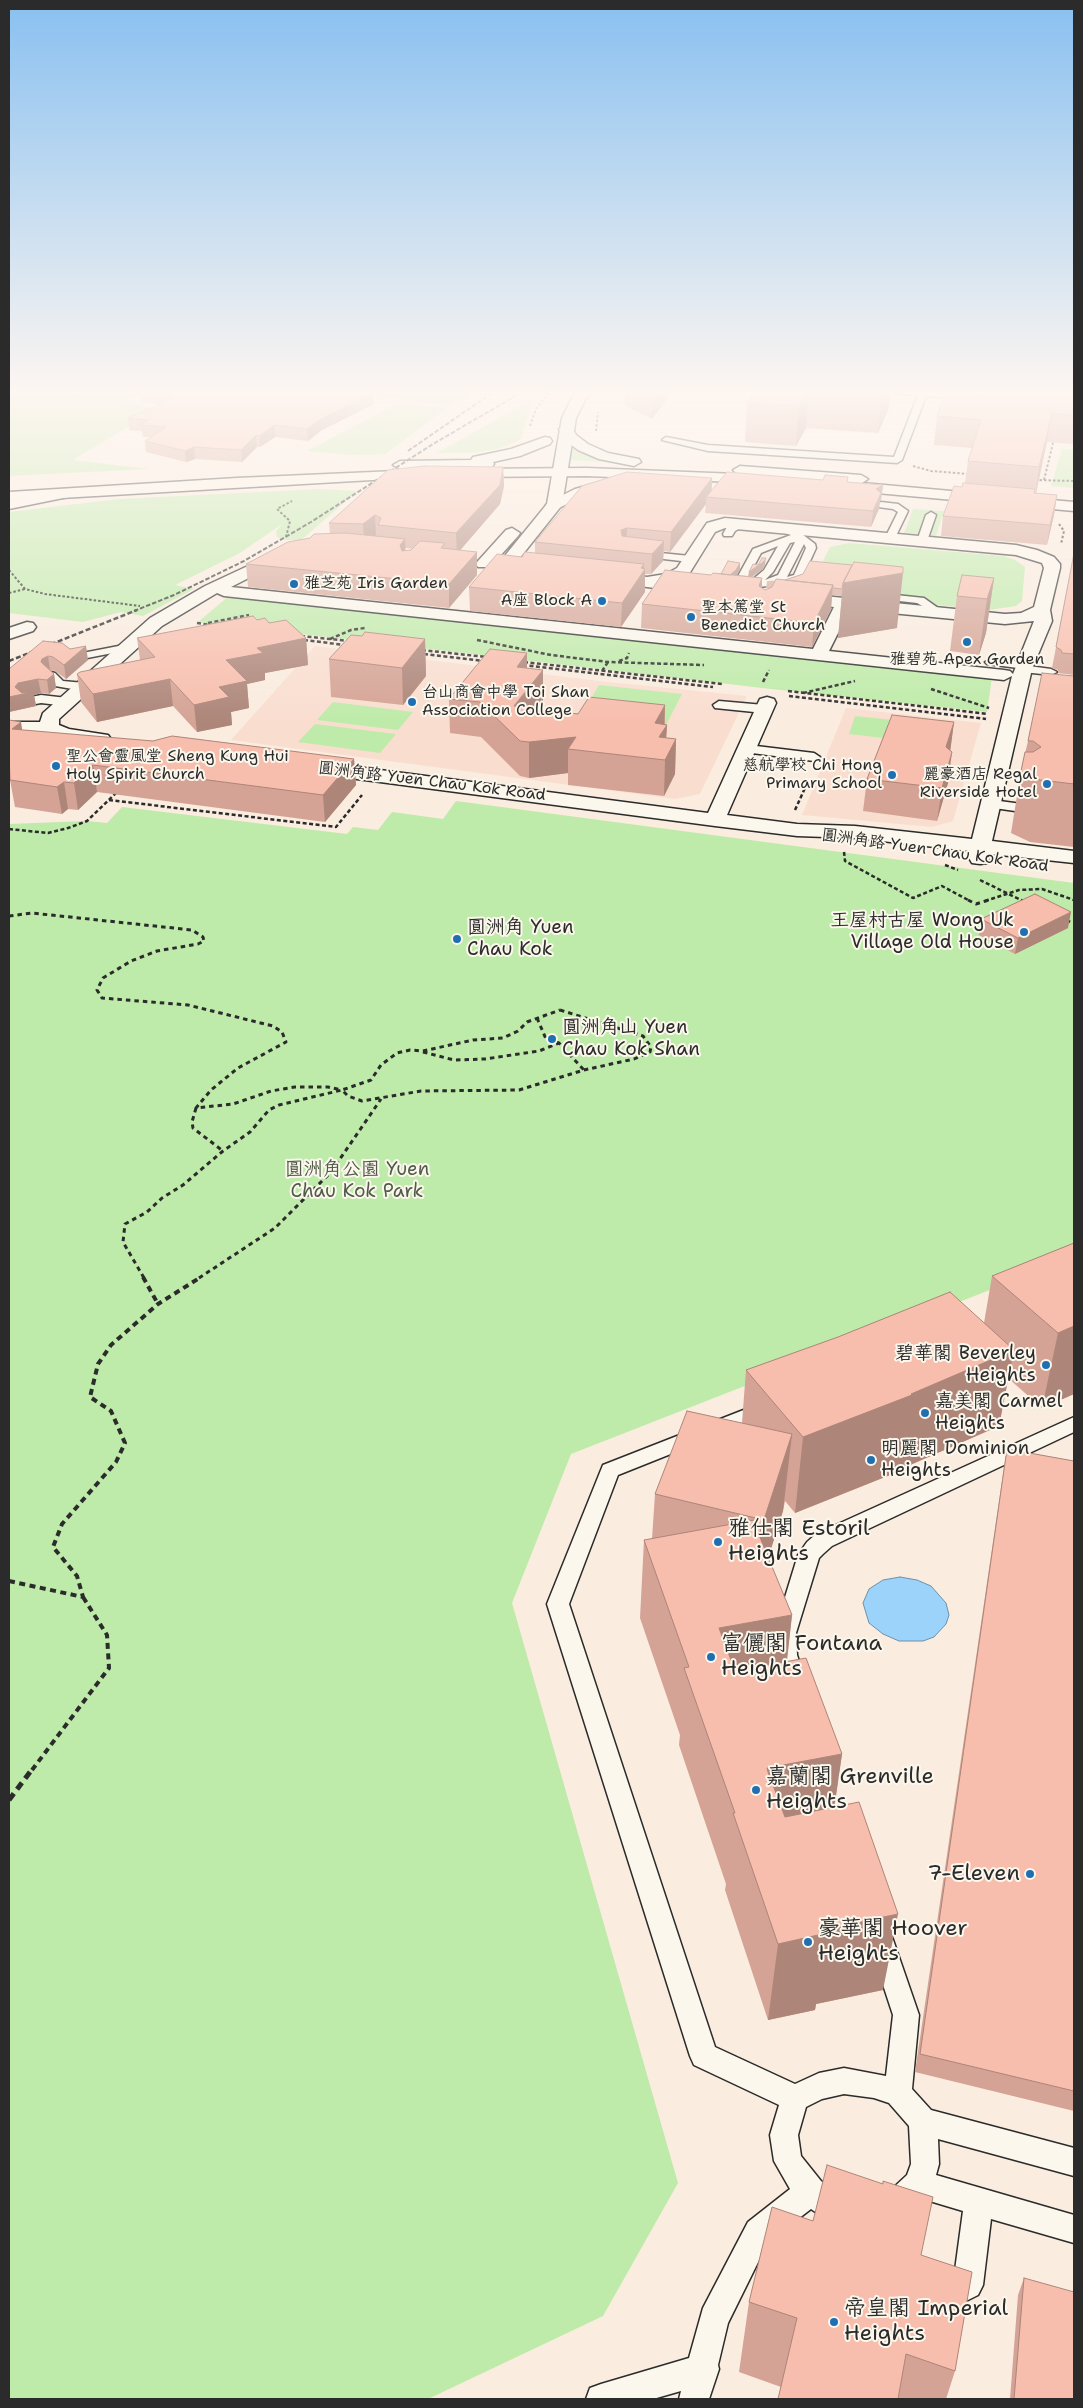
<!DOCTYPE html>
<meta charset="utf-8">
<style>
body{margin:0}
#map{position:relative;width:1083px;height:2408px;overflow:hidden;background:#faecdf;font-family:"Shantell Sans",sans-serif}
canvas{display:block}
.frame{position:absolute;inset:0;border:10px solid #2b2b2b;pointer-events:none}
</style>
<div id="map">
<canvas width="1083" height="2408"></canvas>
<div class="frame"></div>
</div>
<script>
const c = document.querySelector('canvas').getContext('2d');
c.lineJoin = 'round';
function fillPath(path, color) { c.fillStyle = color; c.fill(path, 'evenodd'); }
const toPath = rows => new Path2D(rows.map(r => 'M' + r).join(''));
function strokePath(path, color, width, dash) { c.strokeStyle = color; c.lineWidth = width; c.lineCap = dash ? 'butt' : 'round'; c.setLineDash(dash || []); c.stroke(path); }
function label(font, color, halo, rows, align = 'center') {
  c.font = font + ' "Shantell Sans","LXGW WenKai TC",sans-serif'; c.lineWidth = 4; c.setLineDash([]); c.textBaseline = 'middle'; c.strokeStyle = halo; c.fillStyle = color; for (const [text, x, y, turn = 0] of rows) {
    c.save(); c.translate(x, y); c.rotate((+turn || 0) * Math.PI / 180); c.textAlign = isNaN(turn) ? turn : align; if (halo) c.strokeText(text, 0, 0); c.fillText(text, 0, 0); c.restore();
  }
}
fillPath(toPath([
 [315,646,599,681,747,696,700,794,675,799,231,740],
 [846,708,981,723,953,821,932,827,802,815]
]), '#f9ded0');
fillPath(toPath([
 [9,388,56,388,75,394,99,388,166,388,123,402,157,409,73,460,149,469,9,476],
 [371,388,481,388,451,406,359,394],
 [533,399,521,439,518,441,497,449,471,453,437,453],
 [398,403,447,408,385,454,356,455,307,451],
 [570,445,591,455,621,463,567,460],
 [1062,449,1074,450,1074,488,1051,486],
 [319,489,358,491,301,540,285,540,277,537,276,531,282,524,240,553,175,585,194,589,143,616,121,612,83,622,9,613,9,512,119,499],
 [913,509,944,511,936,536,904,533],
 [849,543,1004,556,1015,560,1025,567,1022,601,1016,606,989,610,833,595,811,585,830,547],
 [230,595,992,677,987,712,771,689,198,622],
 [599,685,682,694,665,727,580,717],
 [333,702,413,712,398,730,317,720],
 [855,716,931,724,926,743,849,734],
 [315,724,396,734,380,753,298,742],
 [456,801,1074,883,1074,1257,571,1454,512,1603,678,2183,603,2316,428,2399,9,2399,9,824,87,821,107,823,122,807,347,834,353,827,378,830,392,812,443,819]
]), '#beeba9');
const water = toPath([
 [900,1577,917,1580,931,1586,946,1603,949,1615,946,1624,934,1637,923,1641,899,1641,883,1634,869,1623,863,1603,869,1589,883,1580,900,1577]
]);
fillPath(water, '#9cd3fb');
strokePath(water, '#6f90a8', 1);
const lane = toPath([
 [850,388,920,390,921,388,929,388,928,391,969,393,973,396,969,399,926,396,902,460,897,463,708,451,662,440,666,437,708,445,894,457,918,395,854,390,850,388],
 [881,502,898,504,908,511,894,540,886,540,885,538,898,512,893,509,878,507,876,505,881,502],
 [931,512,936,515,927,541,922,544,918,543,917,541,926,515,931,512],
 [741,521,746,524,744,526,735,531,732,536,724,536,723,534,727,527,741,521],
 [776,524,798,531,815,544,816,548,802,579,784,585,727,589,726,587,737,578,753,549,791,535,773,529,773,525,776,524],
 [795,542,778,575,765,580,773,572,790,543,795,542],
 [804,544,806,548,794,575,787,577,804,544],
 [778,546,764,570,752,580,746,581,761,553,778,546],
 [641,551,690,556,695,559,690,562,637,556,637,552,641,551],
 [877,593,924,598,945,613,940,616,917,603,873,598,872,596,877,593],
 [129,644,133,645,133,649,72,661,66,658,72,655,129,644],
 [991,659,1024,662,1028,663,1029,666,1051,669,1057,672,1051,675,1023,672,1019,671,1018,668,987,664,985,662,991,659],
 [51,672,55,673,63,681,84,683,90,687,84,691,55,686,45,675,51,672],
 [41,695,67,698,73,702,67,706,41,703,25,706,19,702,21,699,41,695],
 [719,701,764,705,770,709,764,713,715,708,713,705,719,701],
 [748,745,814,753,820,757,814,761,744,752,742,749,744,746,748,745],
 [992,800,1022,804,1029,808,1022,812,987,807,985,804,987,801,992,800],
 [764,1402,771,1404,774,1409,771,1414,618,1475,569,1604,715,2047,795,2084,819,2073,844,2068,886,2076,893,2015,868,1939,872,1931,881,1927,890,1931,919,2015,912,2089,931,2110,1074,2148,1074,2176,938,2139,939,2164,936,2175,1074,2215,1074,2243,991,2219,983,2285,978,2295,968,2300,958,2295,953,2285,963,2211,923,2199,913,2208,892,2217,882,2213,878,2203,882,2193,893,2188,907,2175,911,2164,909,2126,889,2103,874,2098,844,2094,822,2099,806,2107,798,2135,801,2156,821,2181,836,2192,849,2197,853,2207,849,2217,839,2221,820,2215,811,2209,768,2242,728,2323,718,2365,719,2369,709,2399,679,2399,681,2391,653,2399,586,2399,590,2388,601,2384,689,2358,703,2308,748,2222,790,2189,774,2161,770,2135,779,2105,694,2065,690,2056,547,1604,603,1465,764,1402],
 [1074,1417,1074,1432,832,1546,823,1554,819,1558,796,1633,797,1655,806,1682,803,1689,795,1691,787,1689,775,1655,774,1633,798,1555,807,1542,816,1534,1074,1417]
]);
const street = toPath([
 [725,518,1016,545,1037,550,1054,557,1060,564,1060,568,1050,610,1052,621,1032,669,992,841,1074,851,1074,863,991,854,988,863,980,864,972,863,969,858,970,851,855,838,797,836,715,826,319,774,312,772,309,768,312,764,319,762,708,813,758,703,760,699,767,697,774,699,776,703,727,815,797,824,855,826,972,839,1012,676,1004,680,224,596,217,593,162,626,59,719,59,725,69,729,108,735,111,739,108,743,101,745,66,740,47,734,9,734,9,722,40,722,43,713,150,618,205,586,280,551,286,553,288,556,286,559,231,587,813,649,834,607,788,602,786,598,788,594,794,593,1005,614,1021,613,1034,607,1044,568,1042,563,1016,555,725,528,715,532,689,574,677,581,700,584,702,588,700,592,694,593,608,582,602,580,600,577,602,574,608,572,647,577,666,574,677,568,707,523,725,518],
 [850,609,1005,624,1034,621,1013,674,1010,671,1004,670,829,651,850,609],
 [27,622,33,623,36,627,33,631,9,639,9,628,27,622]
]);
const secondary = toPath([
 [582,388,596,388,586,398,576,418,562,505,511,569,499,569,497,566,499,563,547,504,562,418,573,396,582,388],
 [512,528,520,533,518,536,490,567,478,567,476,564,478,561,506,530,512,528]
]);
const primary = toPath([
 [566,425,571,426,576,435,588,444,608,453,639,459,641,462,634,466,599,459,578,450,565,440,559,429,566,425],
 [545,437,550,438,552,441,550,444,520,456,493,462,494,464,492,467,487,468,400,469,393,465,400,461,471,460,473,457,511,449,545,437],
 [740,466,861,475,868,479,862,483,1074,502,1074,511,844,490,837,486,842,482,764,476,766,479,764,482,759,483,587,476,467,477,460,473,467,469,587,468,737,474,733,470,740,466],
 [419,470,426,474,424,477,9,501,9,492,237,478,419,470],
 [610,479,615,480,617,483,615,486,585,495,559,508,549,508,546,505,549,502,575,489,610,479]
]);
const highway = toPath([
 [63,490,68,491,70,494,68,497,9,509,9,501,63,490]
]);
strokePath(lane, '#2b2b2b', 3);
strokePath(street, '#2b2b2b', 3);
strokePath(secondary, '#2b2b2b', 3);
strokePath(primary, '#2b2b2b', 3);
strokePath(highway, '#2b2b2b', 3);
strokePath(toPath([
 [530,426,536,409,552,388],
 [596,431,598,412],
 [913,466,931,471,969,474],
 [1035,480,1074,481],
 [1044,480,1054,439],
 [1059,524,1064,531,1061,544],
 [286,537,290,521,277,509,292,501],
 [9,570,25,589,45,594,140,606],
 [9,593,25,589]
]), '#2b2b2b', 2, [2.5, 2]);
strokePath(toPath([
 [197,623,210,625],
 [208,623,249,615],
 [301,636,349,641],
 [330,639,351,630,365,628],
 [304,640,345,645],
 [477,640,551,655,608,662,704,665],
 [422,650,486,657],
 [424,654,484,661],
 [619,661,627,658,629,653],
 [524,662,722,684],
 [523,665,713,687],
 [602,671,608,662],
 [763,682,769,670],
 [931,689,989,708],
 [788,691,988,714],
 [803,693,855,681],
 [789,696,986,719],
 [109,800,336,827,362,795],
 [795,810,805,788],
 [9,829,48,833,68,828,87,821,117,792],
 [844,852,845,861,913,898,942,886,970,901],
 [945,865,958,870],
 [980,880,1023,901],
 [985,901,1019,890,1042,889,1074,900]
]), '#2b2b2b', 2.5, [4, 2.5]);
strokePath(toPath([
 [968,900,976,904,989,900],
 [1021,900,1023,901],
 [9,916,32,913,192,930,203,937,204,941,198,944,157,951,131,961,103,978,97,990,102,998,188,1005,273,1026,282,1032,286,1042,238,1068,211,1090,196,1108,233,1104,271,1091,295,1087,328,1087,342,1090],
 [1066,920,1074,924],
 [560,1010,643,1036,651,1047,650,1052,634,1059,584,1070,519,1090,421,1091,362,1101,348,1096,342,1090,371,1080,381,1065,397,1053,410,1050,423,1051,473,1040,503,1038,518,1031,527,1022,560,1010],
 [537,1018,546,1039,559,1043,584,1070],
 [423,1052,454,1060,485,1059,539,1051,559,1043],
 [196,1108,192,1122,193,1128,223,1151],
 [144,1278,123,1242,125,1224,147,1212,162,1198,183,1185,223,1151,250,1132,269,1110,279,1105,342,1090],
 [199,1278,275,1228,331,1172,381,1099]
]), '#2b2b2b', 3, [4.5, 4]);
strokePath(toPath([
 [143,1277,158,1304],
 [9,1581,83,1597,77,1576,53,1547,62,1524,116,1462,125,1443,111,1411,90,1397,98,1364,111,1345,158,1304,201,1277],
 [32,1770,109,1668,107,1635,83,1597]
]), '#2b2b2b', 4, [6, 4.5]);
strokePath(toPath([
 [9,1800,33,1768]
]), '#2b2b2b', 5, [8, 5.5]);
fillPath(lane, '#fbf7ec');
fillPath(street, '#fbf7ec');
fillPath(secondary, '#fbf7ec');
fillPath(primary, '#fbf7ec');
fillPath(highway, '#fbf7ec');
strokePath(toPath([
 [408,451,499,388],
 [134,611,174,595,244,561,311,522,433,444,529,388]
]), '#2b2b2b', 2, [4.5, 2]);
strokePath(toPath([
 [9,661,137,610]
]), '#2b2b2b', 2.5, [5, 2.5]);
fillPath(toPath([
 [625,388,675,388,652,419,625,406],
 [756,388,891,388,889,408,878,433,806,428,796,446,745,442,747,403],
 [1074,388,1074,444,1047,442,1036,493,1057,495,1054,515,1047,545,941,536,943,516,962,487,965,483,968,461,972,448,934,445,937,416,988,396],
 [140,390,374,404,322,430,308,441,275,437,260,447,257,447,242,462,195,459,186,462,146,452,145,441,150,437,143,437,142,431,129,430,128,418,158,405,141,401],
 [503,467,504,486,500,504,460,550,477,575,449,608,248,587,246,564,330,534,329,523],
 [405,548,413,549,411,550,405,551],
 [712,478,712,490,847,482,883,485,881,500,880,501,879,509,871,527,705,513,706,504,670,552,664,551,663,561,651,574,645,574,645,592,621,627,470,611,469,587,522,557,535,553,535,542],
 [1074,553,1074,675,1058,673,1058,670,1052,668],
 [810,561,897,628,838,638,842,596,832,595,831,609,812,647,641,628,642,604,711,575,740,569,736,575,748,576,749,572,765,564,763,569,752,577,762,578,762,588,765,590,769,588,766,588,767,581,785,580,803,574],
 [994,578,986,633,979,655,950,651,957,596],
 [257,620,269,623,306,638,308,665,265,673,265,680,247,684,249,708,231,712,232,725,197,732,173,706,97,722,81,702,77,674,140,660,137,638],
 [362,636,425,639,426,676,403,705,331,697,329,659],
 [70,649,88,660,66,679,55,671,50,670,54,674,56,688,49,694,41,693,34,695,36,706,9,712,9,669],
 [527,653,527,668,543,670,543,704,539,709,578,714,665,705,665,724,667,725,666,738,676,739,675,774,664,796,568,785,568,773,529,778,520,776,481,737,450,733,449,699],
 [1074,676,1074,847,1030,842,1011,833,1021,771,1028,741],
 [9,720,22,730,354,759,356,785,325,822,97,792,78,810,68,809,62,814,15,807,10,780,9,762,9,763],
 [954,722,950,750,948,783,937,821,863,811,867,779],
 [981,919,1068,928,1015,954,979,935],
 [1074,1243,1074,1394,1042,1408,1008,1378,999,1426,901,1469,900,1471,795,1513,785,1501,783,1511,768,1558,792,1615,787,1661,842,1754,834,1807,883,1990,816,2004,815,2010,768,2020,725,1890,726,1884,679,1745,680,1735,640,1618,644,1540,652,1539,655,1494,742,1423,746,1370,984,1323,992,1276],
 [1007,1449,1074,1461,1074,2111,915,2072,1004,1467],
 [813,2221,921,2255,955,2371,946,2399,778,2399,781,2387,739,2372,749,2302],
 [1024,2278,1074,2399,1010,2399,1018,2295]
]), '#d4a395');
fillPath(toPath([
 [659,388,675,388,652,419,652,396],
 [809,388,806,428,796,446,799,406],
 [884,388,891,388,889,408,878,433,882,394],
 [373,393,374,404,322,430,308,441,307,429,321,419],
 [1052,413,1047,442,1035,497,1039,467],
 [274,425,275,437,260,447,259,436],
 [256,435,257,447,242,462,241,450],
 [194,447,195,459,186,462,185,451],
 [503,467,504,486,500,504,457,554,456,533],
 [712,478,711,497,706,497,706,504,670,552,671,532],
 [883,485,881,500,880,501,879,509,871,527,876,489],
 [1057,495,1054,515,1047,545,1050,525],
 [375,515,376,535,364,544,363,524],
 [627,528,626,547,621,530],
 [405,539,406,562,400,545],
 [664,541,663,561,651,574,652,554],
 [477,552,477,575,449,608,449,584],
 [766,558,765,564,763,569,748,579,749,572,763,562],
 [740,563,740,569,736,577,727,577],
 [644,564,644,571,645,569,645,592,621,627,622,603,641,568],
 [903,573,897,628,838,638,843,583],
 [762,578,761,601,759,586],
 [994,578,986,633,979,655,987,599],
 [833,585,831,609,812,647,814,623],
 [306,638,308,665,265,673,265,680,247,684,249,708,231,712,232,725,197,732,194,705,219,687,226,660,257,648],
 [425,639,426,676,403,705,402,668],
 [86,646,88,660,66,679,64,665],
 [527,653,527,687,517,667],
 [48,656,50,670,41,662,42,659],
 [543,670,543,704,517,738,514,706],
 [54,674,56,688,49,694,47,680],
 [38,679,41,693,34,695,36,706,9,712,9,697,18,683],
 [170,679,173,706,97,722,93,694],
 [665,705,664,729,667,725,665,760,655,723],
 [21,722,25,748,12,729],
 [954,722,950,753,946,747],
 [576,737,568,749,568,773,529,778,529,742],
 [676,739,675,774,664,796,665,760],
 [952,752,948,783,937,821,942,788],
 [354,759,356,785,325,822,323,795],
 [93,765,97,792,78,810,74,783],
 [64,782,68,809,62,814,57,787],
 [1071,912,1068,928,1015,954,1018,938],
 [1074,1326,1074,1394,1042,1408,1058,1333],
 [1014,1350,999,1426,901,1469,900,1471,795,1513,803,1437,911,1394],
 [792,1434,783,1511,751,1612,759,1535],
 [792,1615,783,1693,713,1706,719,1628],
 [842,1754,831,1831,758,1846,767,1768],
 [898,1914,883,1990,816,2004,815,2010,768,2020,778,1944,825,1929]
]), '#ad8579');
const building = toPath([
 [146,388,342,388,373,393,321,419,307,429,274,425,259,436,256,435,241,450,194,447,185,451,145,441,166,427,141,425,148,420,128,418,174,398,140,390,146,388],
 [635,388,659,388,652,396,635,388],
 [756,388,884,388,882,394,809,388,799,406,747,403,756,388],
 [991,388,1074,388,1074,415,1052,413,1039,467,968,461,981,420,937,416,946,393,988,396,991,388],
 [424,466,503,467,500,485,456,533,378,525,381,518,375,515,363,524,329,523,388,470,424,466],
 [627,472,712,478,671,532,627,528,621,530,622,536,664,541,652,554,535,542,582,486,627,472],
 [727,472,823,480,825,475,848,477,847,482,883,485,876,489,881,493,873,511,706,497,727,472],
 [963,483,1035,489,1034,493,1057,495,1050,525,943,516,954,486,962,487,963,483],
 [345,533,405,539,400,545,402,551,411,550,420,541,445,543,441,548,477,552,449,584,246,564,288,542,310,538,314,534,345,533],
 [525,552,644,564,641,568,645,569,622,603,469,587,497,554,522,557,525,552],
 [1074,553,1074,654,1062,653,1061,650,1056,647,1074,553],
 [762,558,766,558,763,562,749,572,753,564,758,565,762,558],
 [728,561,740,563,736,570,730,575,721,574,728,561],
 [810,561,852,565,843,583,842,589,833,588,833,585,785,580,803,574,810,561],
 [854,562,903,567,903,573,843,583,854,562],
 [665,570,711,575,713,573,762,578,759,586,765,590,772,587,776,579,833,585,814,623,642,604,665,570],
 [962,575,994,578,987,599,957,596,962,575],
 [253,616,257,620,265,618,269,623,286,620,306,638,257,648,263,653,226,660,247,681,219,687,229,697,194,705,170,679,93,694,77,674,80,672,155,657,137,638,253,616],
 [365,632,425,639,402,668,329,659,351,635,362,636,365,632],
 [43,641,62,643,70,649,86,646,64,665,53,657,48,656,42,659,41,662,54,674,47,680,38,679,18,683,15,687,22,693,33,692,9,697,9,669,43,641],
 [490,649,527,653,517,667,543,670,514,706,578,714,589,697,665,705,655,723,667,725,659,737,676,739,665,760,568,749,576,737,529,742,520,741,480,702,449,699,490,649],
 [1042,673,1074,676,1074,784,1040,780,1021,771,1025,752,1033,752,1041,747,1033,741,1028,741,1042,673],
 [892,715,954,722,946,747,952,752,942,788,867,779,892,715],
 [9,720,21,722,12,729,153,741,172,736,354,759,323,795,93,765,74,783,64,782,57,787,10,780,9,751,9,720],
 [1035,894,1071,912,1018,938,981,919,1035,894],
 [1074,1243,1074,1326,1058,1333,992,1276,1074,1243],
 [950,1292,1014,1350,911,1394,912,1395,803,1437,746,1370,838,1337,950,1292],
 [687,1411,792,1434,759,1535,792,1615,719,1628,735,1671,806,1658,842,1754,767,1768,768,1772,785,1817,859,1802,898,1914,825,1929,827,1933,778,1944,733,1813,735,1813,684,1668,689,1667,644,1540,760,1519,655,1494,687,1411],
 [1007,1449,1074,1461,1074,2091,920,2054,1007,1449],
 [827,2165,883,2184,883,2181,933,2197,921,2255,972,2272,955,2371,906,2354,898,2399,778,2399,797,2318,749,2302,772,2207,813,2221,827,2165],
 [1024,2278,1074,2292,1074,2399,1014,2399,1024,2278]
]);
fillPath(building, '#f7bead');
strokePath(building, '#ad8579', 1);
const sky = c.createLinearGradient(0, 0, 0, 725);
sky.addColorStop(0, '#89c0f0');
sky.addColorStop(0.54, '#fdf6f1');
sky.addColorStop(1, '#fdf6f100');
c.fillStyle = sky;
c.fillRect(0, 0, 1083, 725);
for (const [x, y, r, color] of [
 [294,584,5,"#1f6fb2"],
 [602,601,5,"#1f6fb2"],
 [691,617,5,"#1f6fb2"],
 [967,642,5,"#1f6fb2"],
 [412,702,5,"#1f6fb2"],
 [56,766,5,"#1f6fb2"],
 [892,775,5,"#1f6fb2"],
 [1047,784,5,"#1f6fb2"],
 [1024,932,5,"#1f6fb2"],
 [457,939,5,"#1f6fb2"],
 [552,1039,5,"#1f6fb2"],
 [1046,1365,5,"#1f6fb2"],
 [925,1413,5,"#1f6fb2"],
 [871,1460,5,"#1f6fb2"],
 [718,1542,5,"#1f6fb2"],
 [711,1657,5,"#1f6fb2"],
 [756,1790,5,"#1f6fb2"],
 [1030,1874,5,"#1f6fb2"],
 [808,1942,5,"#1f6fb2"],
 [834,2322,5,"#1f6fb2"]
]) { const dot = new Path2D(); dot.arc(x, y, r, 0, 2 * Math.PI); c.fillStyle = color; c.fill(dot); strokePath(dot, '#fbf7ec', 2); }
label('16px', '#2b2b2b', '#fbf7ec', [
 ["雅芝苑 Iris Garden",304,584],
 ["A座 Block A",592,601,"right"],
 ["聖本篤堂 St",701,608],
 ["Benedict Church",701,626],
 ["雅碧苑 Apex Garden",967,660,"center"],
 ["台山商會中學 Toi Shan",422,693],
 ["Association College",422,711],
 ["聖公會靈風堂 Sheng Kung Hui",66,757],
 ["Holy Spirit Church",66,775],
 ["慈航學校 Chi Hong",882,766,"right"],
 ["Primary School",882,784,"right"],
 ["麗豪酒店 Regal",1037,775,"right"],
 ["Riverside Hotel",1037,793,"right"]
], 'left');
label('16px', '#2b2b2b', '#fbf7ec', [
 ["圓洲角路 Yuen Chau Kok Road",432,782,7],
 ["圓洲角路 Yuen Chau Kok Road",935,851,8]
]);
label('19px', '#2b2b2b', '#fbf7ec', [
 ["王屋村古屋 Wong Uk",1014,921,"right"],
 ["Village Old House",1014,943,"right"],
 ["圓洲角 Yuen",467,928],
 ["Chau Kok",467,950],
 ["圓洲角山 Yuen",562,1028],
 ["Chau Kok Shan",562,1050],
 ["碧華閣 Beverley",1036,1354,"right"],
 ["Heights",1036,1376,"right"],
 ["嘉美閣 Carmel",935,1402],
 ["Heights",935,1424],
 ["明麗閣 Dominion",881,1449],
 ["Heights",881,1471]
], 'left');
label('19px', '#505b4a', '#fbf7ec', [
 ["圓洲角公園 Yuen",357,1170],
 ["Chau Kok Park",357,1192]
]);
label('22px', '#2b2b2b', '#fbf7ec', [
 ["雅仕閣 Estoril",728,1529],
 ["Heights",728,1554],
 ["富儷閣 Fontana",721,1644],
 ["Heights",721,1669],
 ["嘉蘭閣 Grenville",766,1777],
 ["Heights",766,1802],
 ["7-Eleven",1020,1874,"right"],
 ["豪華閣 Hoover",818,1929],
 ["Heights",818,1954],
 ["帝皇閣 Imperial",844,2309],
 ["Heights",844,2334]
], 'left');
</script>
